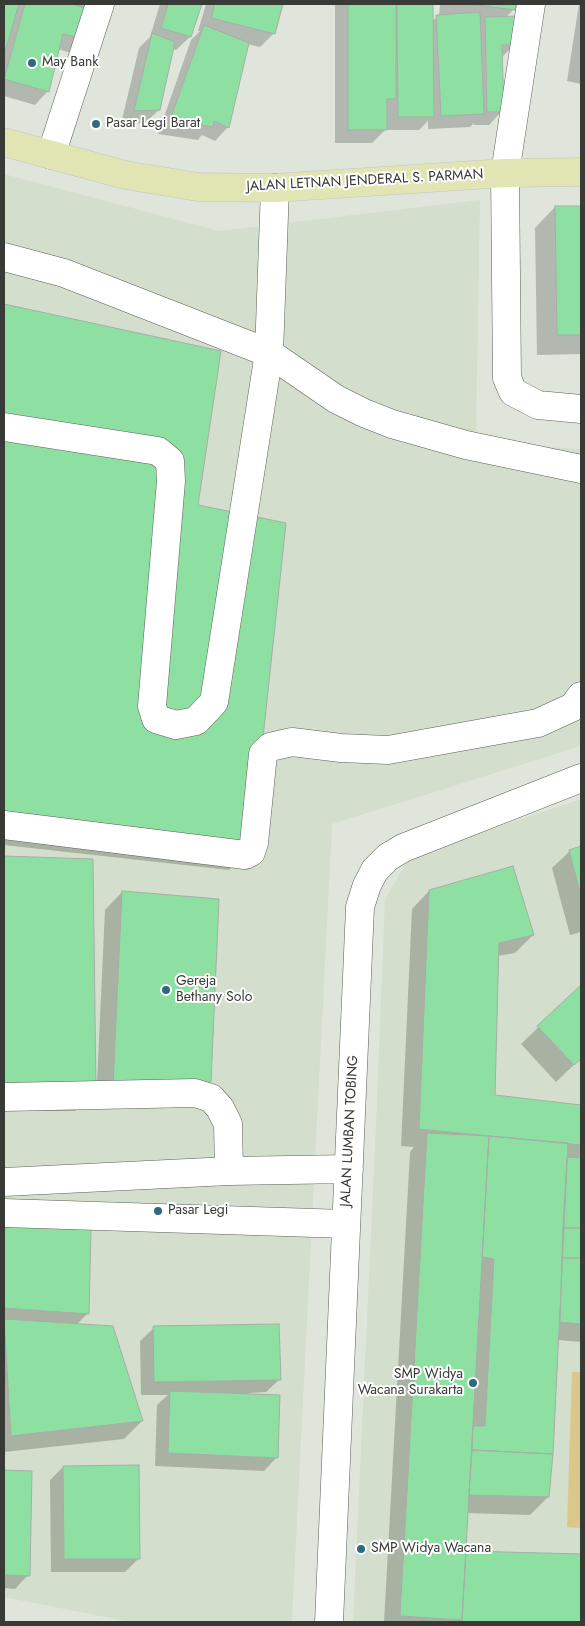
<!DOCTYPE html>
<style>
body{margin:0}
#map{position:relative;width:585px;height:1626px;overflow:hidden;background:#dfe5db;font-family:Jost,sans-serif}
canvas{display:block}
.frame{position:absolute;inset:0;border:5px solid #383a36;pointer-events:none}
</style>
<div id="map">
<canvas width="585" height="1626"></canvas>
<div class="frame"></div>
</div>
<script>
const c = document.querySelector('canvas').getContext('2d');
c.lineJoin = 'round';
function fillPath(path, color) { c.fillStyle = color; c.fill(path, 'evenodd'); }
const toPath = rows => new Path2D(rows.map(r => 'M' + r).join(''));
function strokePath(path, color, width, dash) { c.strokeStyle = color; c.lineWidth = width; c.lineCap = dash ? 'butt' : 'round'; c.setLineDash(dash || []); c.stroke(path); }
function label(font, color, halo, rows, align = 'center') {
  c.font = font + ' Jost,sans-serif'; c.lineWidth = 4; c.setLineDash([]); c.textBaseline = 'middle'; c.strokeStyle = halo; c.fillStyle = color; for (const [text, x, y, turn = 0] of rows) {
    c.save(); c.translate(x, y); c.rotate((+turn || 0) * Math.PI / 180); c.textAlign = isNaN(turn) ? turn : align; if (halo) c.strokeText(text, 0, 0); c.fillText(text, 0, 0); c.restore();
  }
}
fillPath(toPath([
 [4,174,219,231,480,200,476,443,581,449,581,746,332,824,292,1620,289,1622,130,1622,4,1597],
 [581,799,581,1622,353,1622,376,1125,385,899,410,856]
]), '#d4decc');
fillPath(toPath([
 [572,1372,581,1372,581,1528,567,1527]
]), '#dac889');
fillPath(toPath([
 [4,4,88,4,83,9,71,53,58,49,48,91,35,105,4,96],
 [160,4,201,4,190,37,176,50,172,49,159,110,145,123,121,124,139,48,150,37],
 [206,4,281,4,273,34,260,47,247,44,228,127,215,141,202,135,198,140,158,134,191,40,200,31,198,31],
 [335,4,432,4,432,21,439,16,440,4,514,4,514,9,505,18,515,44,501,58,502,111,489,125,474,125,474,123,470,127,428,129,428,121,419,130,385,130,372,143,335,143],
 [579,4,581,4,581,84,567,81],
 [555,207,581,207,581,354,537,355,535,228],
 [4,305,18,307,197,506,249,850,229,870,4,845],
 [581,847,581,932,570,935,552,868,570,851],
 [4,857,92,860,95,1082,97,1082,105,910,122,892,209,1081,192,1099,97,1089,75,1111,4,1111],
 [429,891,533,935,515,953,497,956,494,1096,581,1106,581,1342,557,1340,548,1497,530,1515,467,1513,465,1552,581,1556,581,1622,384,1622,410,1152,414,1147,401,1146,412,909],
 [581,986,581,1058,556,1082,521,1044],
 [4,1228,89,1228,88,1313,76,1325,142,1421,124,1439,4,1452],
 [154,1328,280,1379,266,1392,249,1393,277,1457,264,1471,155,1466,157,1405,168,1395,141,1395,140,1341],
 [63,1467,139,1558,125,1572,51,1572,50,1480],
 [4,1472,31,1472,28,1575,15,1589,4,1588]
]), '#0003');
const building = toPath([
 [4,4,19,4,4,55,4,4],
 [25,4,71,4,92,10,86,40,63,34,49,92,4,79,25,4],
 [168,4,202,4,191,37,161,28,168,4],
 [215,4,283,4,275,34,211,18,215,4],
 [348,4,396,4,396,99,387,99,387,130,348,130,348,4],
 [397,4,433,4,434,117,398,117,397,4],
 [468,4,516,4,515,10,468,4],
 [480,12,484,114,441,116,436,15,480,12],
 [515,16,516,45,502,45,504,112,487,112,485,17,515,16],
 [204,25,249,43,229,128,214,121,213,127,170,120,204,25],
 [152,33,175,42,160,110,134,111,152,33],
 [555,206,581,206,581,335,557,335,555,206],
 [4,304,221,351,198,505,286,523,251,850,4,823,4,304],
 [581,846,581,896,569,850,581,846],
 [4,856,93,859,96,1091,4,1092,4,856],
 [513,866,534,935,499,943,495,1095,581,1105,581,1145,419,1129,429,890,513,866],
 [122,891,219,899,211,1082,113,1085,122,891],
 [581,985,581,1059,574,1065,537,1026,581,985],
 [427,1133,489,1136,462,1620,400,1616,427,1133],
 [489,1136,568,1143,553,1454,472,1450,473,1426,485,1426,494,1259,482,1257,489,1136],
 [567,1157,581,1158,581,1228,563,1228,567,1157],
 [4,1227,91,1227,89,1314,4,1308,4,1227],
 [563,1228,581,1228,581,1258,562,1258,563,1228],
 [562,1258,581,1258,581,1324,560,1322,562,1258],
 [4,1319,113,1326,143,1421,11,1436,4,1319],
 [279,1324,281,1380,154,1382,153,1326,279,1324],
 [170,1391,280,1395,278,1458,168,1453,170,1391],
 [472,1450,553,1454,549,1497,469,1495,472,1450],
 [139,1465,140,1559,64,1559,63,1466,139,1465],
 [4,1470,32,1471,30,1576,4,1575,4,1470],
 [466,1551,581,1554,581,1622,462,1622,466,1551]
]);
fillPath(building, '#8ee0a2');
strokePath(building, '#a5afa7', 1);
const minor = toPath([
 [531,4,505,173,507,378,513,392,538,405,581,409],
 [51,155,100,4],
 [275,188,269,353,336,399,364,413,392,424,466,445,581,469],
 [4,257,64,273,269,353,214,702,196,721,176,725,156,719,152,706,171,481,170,461,158,451,4,427],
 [4,825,245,855,251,852,254,843,263,754,270,747,292,742,341,748,388,750,538,723,573,707,581,696],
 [4,1097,195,1093,211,1098,220,1108,228,1124,229,1171,349,1169],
 [4,1182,229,1171],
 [4,1213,346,1224],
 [329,1622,360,907,367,885,375,870,388,857,403,848,581,778]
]);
const major = toPath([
 [4,142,125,175,198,187,275,188,505,173,581,172]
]);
strokePath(minor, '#5b6057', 29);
strokePath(major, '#c3c4c3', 29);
strokePath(minor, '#fff', 28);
strokePath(major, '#e0e5b3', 28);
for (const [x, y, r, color] of [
 [32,63,5,"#2e6981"],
 [96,124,5,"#2e6981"],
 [166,990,5,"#2e6981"],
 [158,1211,5,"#2e6981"],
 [473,1383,5,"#2e6981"],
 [361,1549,5,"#2e6981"]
]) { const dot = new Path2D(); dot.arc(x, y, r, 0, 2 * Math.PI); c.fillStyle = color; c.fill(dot); strokePath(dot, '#fff', 2); }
label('14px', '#383a36', '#fff', [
 ["May Bank",42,63],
 ["Pasar Legi Barat",106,124],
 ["Gereja",176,982],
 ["Bethany Solo",176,998],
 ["Pasar Legi",168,1211],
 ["SMP Widya",463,1375,"right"],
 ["Wacana Surakarta",463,1391,"right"],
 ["SMP Widya Wacana",371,1549]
], 'left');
label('14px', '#383a36', '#fff', [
 ["JALAN LETNAN JENDERAL S. PARMAN",365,181,-3],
 ["JALAN LUMBAN TOBING",350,1131,-87]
]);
</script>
